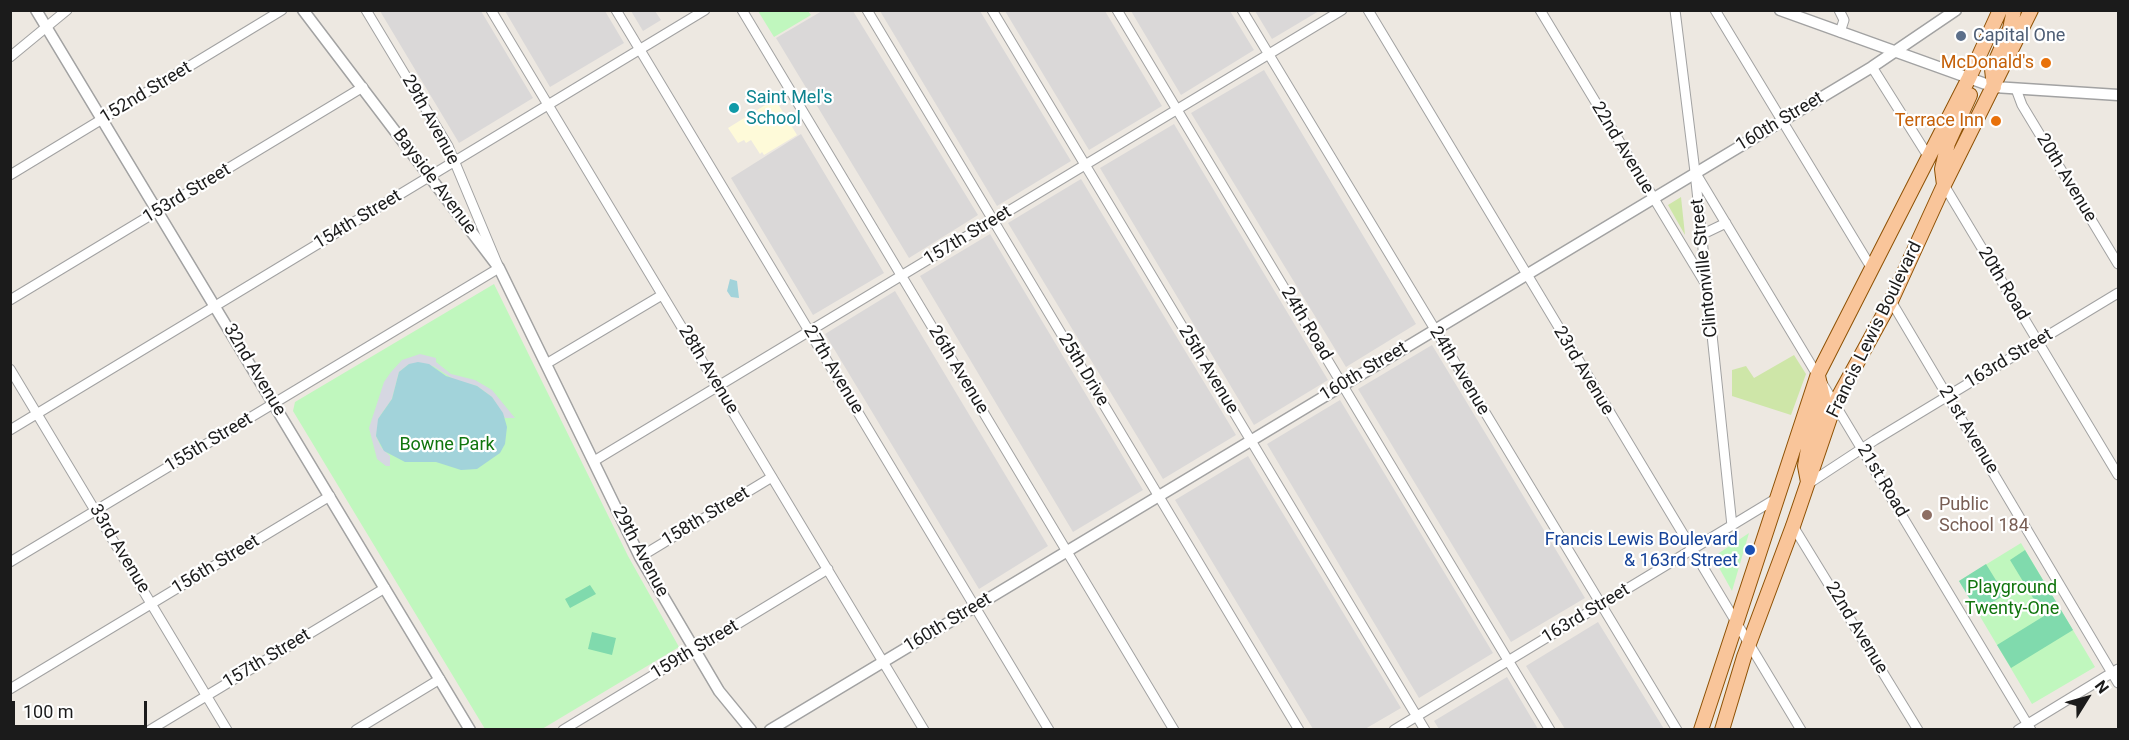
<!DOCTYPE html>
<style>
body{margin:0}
#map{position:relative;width:2129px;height:740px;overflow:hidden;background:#ede8e1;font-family:Roboto,sans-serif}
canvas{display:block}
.frame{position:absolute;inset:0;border:12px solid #1b1b1b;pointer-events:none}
.north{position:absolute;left:2057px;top:668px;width:60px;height:60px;-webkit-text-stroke:4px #fff;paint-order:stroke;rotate:53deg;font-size:16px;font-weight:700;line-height:24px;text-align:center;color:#1b1b1b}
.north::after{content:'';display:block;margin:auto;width:21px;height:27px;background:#1b1b1b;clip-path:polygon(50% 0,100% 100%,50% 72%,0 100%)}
.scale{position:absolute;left:12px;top:701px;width:135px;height:27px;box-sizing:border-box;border:3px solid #1b1b1b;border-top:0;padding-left:8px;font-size:18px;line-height:21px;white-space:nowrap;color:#1b1b1b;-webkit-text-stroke:4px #fff;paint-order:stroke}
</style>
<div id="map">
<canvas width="2129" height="740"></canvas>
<div class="frame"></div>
<div class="north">N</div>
<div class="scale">100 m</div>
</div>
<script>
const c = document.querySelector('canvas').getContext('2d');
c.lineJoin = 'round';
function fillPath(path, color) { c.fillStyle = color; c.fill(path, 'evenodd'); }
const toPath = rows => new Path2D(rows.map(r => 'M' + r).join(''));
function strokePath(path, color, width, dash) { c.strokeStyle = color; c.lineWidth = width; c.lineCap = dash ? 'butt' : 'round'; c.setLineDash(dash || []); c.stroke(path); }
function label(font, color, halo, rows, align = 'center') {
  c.font = font + ' Roboto,sans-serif'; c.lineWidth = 4.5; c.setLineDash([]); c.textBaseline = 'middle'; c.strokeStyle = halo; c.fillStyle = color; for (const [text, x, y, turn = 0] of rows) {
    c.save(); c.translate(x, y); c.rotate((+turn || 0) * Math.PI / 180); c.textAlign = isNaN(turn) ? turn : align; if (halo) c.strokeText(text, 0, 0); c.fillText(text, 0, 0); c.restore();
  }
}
fillPath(toPath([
 [380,11,481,11,533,98,459,143],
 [505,11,605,11,624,43,550,87],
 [631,11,655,11,661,20,643,31],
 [822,11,853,11,978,215,909,258,776,38],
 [880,11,980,11,1071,161,997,206],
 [1005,11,1105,11,1162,106,1089,150],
 [1131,11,1230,11,1254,50,1181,95],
 [1255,11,1319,11,1272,39],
 [1264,70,1416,324,1346,367,1191,113],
 [1174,124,1328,380,1254,425,1100,168],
 [801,134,884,273,813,315,731,178],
 [1081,179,1236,435,1163,479,1008,223],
 [990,234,1143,490,1073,532,920,276],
 [895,291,1048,546,979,589,825,334],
 [1432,345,1585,598,1511,642,1358,389],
 [1340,400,1493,653,1419,698,1267,444],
 [1248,456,1401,708,1365,729,1313,729,1175,500],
 [1598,622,1664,729,1565,729,1526,666],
 [1507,677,1538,729,1439,729,1434,721]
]), '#dad8d8');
fillPath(toPath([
 [775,99,797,135,764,155,762,152,760,154,751,140,746,143,744,140,738,143,728,128]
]), '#fefad9');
fillPath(toPath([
 [1681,197,1685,235,1668,205],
 [1794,355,1806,374,1791,415,1732,396,1732,370,1746,366,1754,378]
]), '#cee6a8');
fillPath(toPath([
 [758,11,808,11,811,15,774,37],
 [494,284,628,556,679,647,542,729,485,729,293,411,295,402],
 [1749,533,1732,591,1713,557],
 [2021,543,2095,667,2032,704,1959,581]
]), '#c0f7be');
fillPath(toPath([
 [2025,550,2073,630,2011,668,1997,645,2044,616,2010,560],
 [1986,564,2005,595,1977,611,1959,581],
 [590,585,596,594,570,608,565,599],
 [592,632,616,638,612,655,588,649]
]), '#80daad');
fillPath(toPath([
 [420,354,436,358,436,362,451,374,475,380,492,390,515,418,505,418,492,397,477,386,455,380,433,366,409,364,399,372,392,399,380,416,376,436,381,447,390,456,390,466,386,466,377,459,369,428,384,382,391,372,402,360]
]), '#d6d7e2');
fillPath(toPath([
 [730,279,737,281,739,298,731,297,727,291],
 [418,362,429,364,446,376,477,386,492,397,503,413,507,427,505,444,500,453,477,469,461,470,436,462,405,462,384,451,376,436,378,419,392,399,399,372,409,364]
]), '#a2d3da');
const minor = toPath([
 [491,10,924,730],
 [616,10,1049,730],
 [742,10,1174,730],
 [867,10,1299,730],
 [992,10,1425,730],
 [1117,10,1550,730],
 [1242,10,1677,730],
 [1368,10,1801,730],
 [1540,10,1705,283],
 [1675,10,1695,172,1732,526],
 [1715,10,1872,269],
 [1839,10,1844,20,1840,32],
 [10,57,67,10],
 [1872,67,1928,156],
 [2016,89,2022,105,2118,264],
 [1695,172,2031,730],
 [10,175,282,10],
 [1944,185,2118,475],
 [1701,235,1726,223],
 [10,300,363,87],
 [1891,301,2118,683],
 [546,364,662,295],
 [10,369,227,730],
 [10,430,705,10],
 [594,461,1342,10],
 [1808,484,1875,440,2118,293],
 [1793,526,1918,730],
 [640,557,772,477],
 [10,562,499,268,448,146,366,10],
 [10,689,330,496],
 [150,730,385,588],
 [356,730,440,679],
 [563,730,828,569],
 [1394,730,1777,498],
 [2018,730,2118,669]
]);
const tertiary = toPath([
 [36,10,470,730],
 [303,10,499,268,640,557,719,691,751,730],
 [1780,10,1994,87,2118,95],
 [770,730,1872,67,1956,10]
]);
const primary = toPath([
 [1994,87,1992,69,2010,29,2014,10],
 [1944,185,1942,169,1948,143,1970,95],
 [1808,482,1805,466,1810,437,1823,397,1818,376],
 [1701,730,1818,374,1969,78,2000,10],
 [1722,730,1744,657,1793,526,1835,403,1891,301,1944,185,2031,10]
]);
strokePath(minor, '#a2a2a2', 11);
strokePath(tertiary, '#a2a2a2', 13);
strokePath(primary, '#8e5104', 16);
strokePath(minor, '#fff', 9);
strokePath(tertiary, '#fff', 10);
strokePath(primary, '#f9c59a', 14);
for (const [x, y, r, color] of [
 [1961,36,6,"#5c6f8a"],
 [2046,63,6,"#e8710a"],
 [734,108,6,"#0f9aa8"],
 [1996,121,6,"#e8710a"],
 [1927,515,6,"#8d6e63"],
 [1750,550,6,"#1a4fb4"]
]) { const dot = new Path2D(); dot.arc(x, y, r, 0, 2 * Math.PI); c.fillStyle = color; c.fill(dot); strokePath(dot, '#fff', 2); }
label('18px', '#4e5e75', '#fff', [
 ["Capital One",1973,36]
], 'left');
label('18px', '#c56008', '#fff', [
 ["McDonald's",2034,63],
 ["Terrace Inn",1984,121]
], 'right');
label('18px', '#1b1b1b', '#fff', [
 ["152nd Street",146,93,-31],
 ["29th Avenue",430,120,61],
 ["160th Street",1780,122,-31],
 ["22nd Avenue",1622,148,59],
 ["20th Avenue",2066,178,59],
 ["Bayside Avenue",434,182,53],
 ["153rd Street",187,194,-31],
 ["154th Street",358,220,-31],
 ["157th Street",968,236,-31],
 ["Clintonville Street",1705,268,-96],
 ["20th Road",2003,284,59],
 ["24th Road",1306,324,59],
 ["Francis Lewis Boulevard",1875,330,-64],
 ["163rd Street",2009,359,-31],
 ["32nd Avenue",254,370,59],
 ["28th Avenue",708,370,59],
 ["27th Avenue",833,370,59],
 ["26th Avenue",958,370,59],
 ["25th Drive",1083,370,59],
 ["25th Avenue",1208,370,59],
 ["24th Avenue",1459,371,59],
 ["23rd Avenue",1583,371,59],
 ["160th Street",1364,372,-31],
 ["21st Avenue",1968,430,59],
 ["155th Street",209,443,-31],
 ["21st Road",1882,481,59],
 ["158th Street",706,517,-31],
 ["33rd Avenue",119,549,59],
 ["29th Avenue",640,552,62],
 ["156th Street",216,565,-31],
 ["163rd Street",1586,614,-31],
 ["160th Street",948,623,-31],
 ["22nd Avenue",1856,628,59],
 ["159th Street",695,650,-31],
 ["157th Street",267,659,-31]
]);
label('18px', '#0d838f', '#fff', [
 ["Saint Mel's",746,98],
 ["School",746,119]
], 'left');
label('18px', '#11750e', '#fff', [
 ["Bowne Park",447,445],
 ["Playground",2012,588],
 ["Twenty-One",2012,609]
]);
label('18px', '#785e54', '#fff', [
 ["Public",1939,505],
 ["School 184",1939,526]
], 'left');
label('18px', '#164399', '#fff', [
 ["Francis Lewis Boulevard",1738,540],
 ["& 163rd Street",1738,561]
], 'right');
</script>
